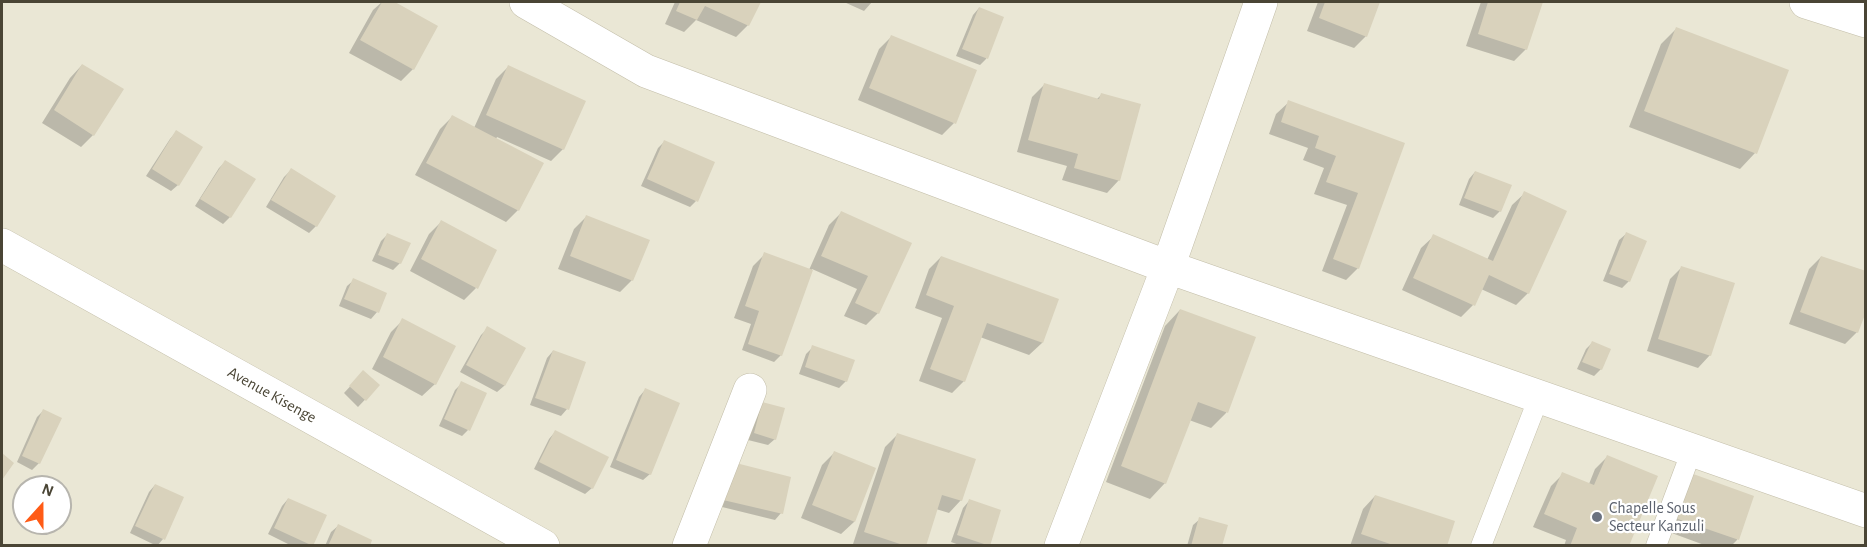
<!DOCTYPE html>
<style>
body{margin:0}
#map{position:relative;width:1867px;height:547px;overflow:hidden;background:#f6f4e8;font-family:"Alegreya Sans",sans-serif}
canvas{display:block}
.frame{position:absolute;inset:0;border:3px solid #4a4535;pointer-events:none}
.north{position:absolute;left:12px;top:475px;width:60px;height:60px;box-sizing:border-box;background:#fff;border:2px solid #b7b5ae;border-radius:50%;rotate:21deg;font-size:16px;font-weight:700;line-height:24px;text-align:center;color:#4a4535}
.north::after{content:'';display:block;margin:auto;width:21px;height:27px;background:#ff5b16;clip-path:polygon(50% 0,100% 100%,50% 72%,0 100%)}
</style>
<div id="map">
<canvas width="1867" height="547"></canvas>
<div class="frame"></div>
<div class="north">N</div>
</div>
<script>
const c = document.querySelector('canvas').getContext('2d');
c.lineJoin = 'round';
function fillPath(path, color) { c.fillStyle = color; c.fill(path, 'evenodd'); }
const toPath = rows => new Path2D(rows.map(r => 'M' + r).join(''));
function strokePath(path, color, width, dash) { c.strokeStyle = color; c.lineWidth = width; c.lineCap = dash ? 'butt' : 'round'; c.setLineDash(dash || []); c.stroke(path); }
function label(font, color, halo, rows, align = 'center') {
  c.font = font + ' "Alegreya Sans",sans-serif'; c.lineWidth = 4.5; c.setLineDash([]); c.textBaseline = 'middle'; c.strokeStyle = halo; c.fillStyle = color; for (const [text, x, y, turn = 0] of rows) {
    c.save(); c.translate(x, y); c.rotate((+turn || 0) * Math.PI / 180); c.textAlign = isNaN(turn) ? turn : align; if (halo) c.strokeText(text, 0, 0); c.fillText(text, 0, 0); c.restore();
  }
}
fillPath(toPath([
 [2,2,1865,2,1865,545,2,545],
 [24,487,60,487,60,523,24,523]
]), '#eae7d5');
fillPath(toPath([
 [382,2,392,2,436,26,413,69,401,81,349,53,373,10],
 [675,2,759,2,748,25,736,37,696,20,684,32,665,24],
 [844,2,872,2,864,11],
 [1318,2,1379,2,1366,36,1354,48,1307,31],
 [1481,2,1541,2,1526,49,1514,61,1466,46],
 [979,8,1002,18,986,59,980,65,956,56,973,15],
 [1676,29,1787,71,1755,153,1740,169,1629,127,1661,44],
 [891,37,954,123,942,135,858,100,879,49],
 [82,65,93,135,81,147,42,123,70,78],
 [508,67,563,149,551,161,497,137,496,139,518,210,506,222,415,175,440,129,452,117,474,128,496,79],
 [1044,85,1096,100,1101,95,1119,180,1107,193,1062,180,1067,166,1017,152,1032,97],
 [1289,102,1403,144,1358,268,1346,280,1322,271,1347,205,1314,194,1324,168,1303,160,1308,148,1269,134,1276,114],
 [176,132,178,185,171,191,146,176,170,139],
 [665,141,696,201,690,207,641,186,658,148],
 [225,162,230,217,223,224,195,206,219,168],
 [291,170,316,226,309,233,266,207,284,177],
 [1475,172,1500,211,1493,218,1459,205,1469,179],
 [1525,193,1528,293,1516,305,1481,289,1473,305,1461,317,1402,290,1421,248,1434,236,1487,260,1512,205],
 [841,213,910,243,878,313,866,325,844,316,857,289,812,269,781,355,774,362,742,350,751,324,734,318,753,266,765,254,809,270,829,225],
 [586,217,632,280,620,292,558,269,574,229],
 [441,222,476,288,464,300,410,271,429,234],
 [388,234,400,263,393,270,372,261,381,241],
 [1626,234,1629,281,1622,288,1603,281,1619,240],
 [941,257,1057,300,1042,343,1029,355,980,337,964,381,952,393,919,381,942,318,915,308,929,269],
 [1821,257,1857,332,1845,344,1789,324,1809,269],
 [1682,267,1710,355,1698,368,1647,351,1670,279],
 [354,280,385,293,377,312,371,319,339,306,347,286],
 [1180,310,1254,338,1226,413,1211,428,1189,420,1165,483,1150,499,1106,482,1165,326],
 [403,320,435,384,422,396,372,369,391,332],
 [488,328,524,348,504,386,497,392,460,372,481,335],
 [1592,343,1601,369,1594,376,1577,369,1586,349],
 [813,347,846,381,839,388,799,374,806,354],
 [553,351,567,409,561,416,530,405,547,358],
 [357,379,378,386,358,407,344,393],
 [462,383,468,430,462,436,439,426,455,390],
 [645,390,650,474,643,480,610,467,639,397],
 [763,404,775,439,768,445,748,440,756,410],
 [44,410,39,463,32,470,17,462,37,417],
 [555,432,592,488,585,494,534,469,549,439],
 [897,435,961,500,949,513,936,509,924,546,858,546,853,544,885,447],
 [834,453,874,469,854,522,841,534,801,518,822,465],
 [1607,457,1627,546,1564,546,1566,540,1533,527,1551,486,1563,474,1589,484,1595,469],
 [726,470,781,513,775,520,718,506],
 [155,485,163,539,157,546,130,533,149,492],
 [1673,485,1752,497,1737,540,1731,546,1707,546,1658,528],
 [1375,496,1445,546,1350,546,1363,509],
 [288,499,325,516,311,546,292,546,268,534,282,506],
 [969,501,989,546,962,546,951,542,963,508],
 [1200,519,1220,546,1187,546,1193,525],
 [338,526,368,546,325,546,331,532]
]), '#0003');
fillPath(toPath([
 [382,2,395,2,438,26,414,70,360,40],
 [680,2,761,2,749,26,705,6,697,20,676,11],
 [1325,2,1380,2,1367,37,1319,18],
 [1488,2,1543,2,1527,50,1478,34],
 [979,7,1004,17,988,59,962,49],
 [1676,27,1789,70,1757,154,1644,111],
 [891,35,977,70,956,124,869,88],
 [82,64,124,89,94,136,54,110],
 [508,65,586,101,564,150,486,115],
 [1044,83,1099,99,1101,93,1141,104,1120,181,1074,168,1078,154,1028,140],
 [1288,100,1405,143,1359,269,1333,259,1358,193,1326,182,1336,156,1315,148,1319,136,1281,122],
 [452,115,544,163,519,211,426,163],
 [176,130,203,147,179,186,152,169],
 [664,140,715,162,698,202,647,179],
 [225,160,256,179,231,218,200,199],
 [291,168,336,196,317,227,271,200],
 [1475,171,1512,185,1501,212,1464,198],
 [1524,191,1567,211,1529,294,1489,275,1475,306,1413,278,1433,234,1493,261],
 [841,211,912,243,879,314,855,303,868,276,821,256],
 [586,215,650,240,633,281,570,256],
 [441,220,497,250,478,289,421,259],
 [1626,232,1647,241,1630,282,1609,274],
 [387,233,411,243,401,264,378,255],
 [764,252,813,270,782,356,748,344,759,311,745,306],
 [941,256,1059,299,1043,343,987,323,965,382,930,369,954,306,926,295],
 [1821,256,1866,271,1866,312,1858,333,1800,312],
 [1681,266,1735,283,1711,356,1658,339],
 [353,278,387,293,379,313,344,299],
 [1180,309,1256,337,1228,413,1198,402,1166,484,1121,466],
 [402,318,456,346,436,385,383,357],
 [487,326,526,348,505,386,466,365],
 [1592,341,1611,349,1602,370,1582,362],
 [812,345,855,360,847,382,805,367],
 [553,350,586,362,569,410,535,398],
 [363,370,380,385,366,401,349,386],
 [461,381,487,393,470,431,444,419],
 [645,388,680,403,651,475,616,460],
 [762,402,785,408,776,440,754,433],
 [43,409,62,418,40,464,22,456],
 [555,430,609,457,593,489,539,462],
 [897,433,976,459,962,501,942,495,926,546,906,546,864,532],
 [834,451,876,468,855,522,812,505],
 [2,453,14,463,2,480],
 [1607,455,1658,476,1629,546,1570,546,1577,528,1544,514,1562,472,1594,485],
 [732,462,791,477,783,514,723,500],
 [1685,471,1754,496,1739,540,1669,516],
 [155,484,184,497,165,540,135,526],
 [1375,495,1455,521,1447,546,1396,546,1361,534],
 [288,498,327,515,313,546,274,528],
 [969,499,1001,510,990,546,957,535],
 [1199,517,1228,525,1222,546,1191,546],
 [338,524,372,540,370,546,328,546]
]), '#d9d2bc');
const lane = toPath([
 [1481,546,1539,397],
 [1656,546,1692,450]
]);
const street = toPath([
 [526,2,646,71,1168,267,1866,511],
 [1806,2,1866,21],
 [2,245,543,546],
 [689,546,750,390],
 [1061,546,1168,267,1261,2]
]);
strokePath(lane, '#c3bea9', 21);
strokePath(street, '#c3bea9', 34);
strokePath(lane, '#fff', 20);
strokePath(street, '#fff', 33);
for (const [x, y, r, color] of [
 [1597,517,6,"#6b7280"]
]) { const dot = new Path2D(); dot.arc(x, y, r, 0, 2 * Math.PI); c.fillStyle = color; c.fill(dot); strokePath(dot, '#fff', 2); }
label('16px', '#4a4535', '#fff', [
 ["Avenue Kisenge",272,395,29]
]);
label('16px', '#5b616d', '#fff', [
 ["Chapelle Sous",1609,508],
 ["Secteur Kanzuli",1609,526]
], 'left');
</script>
